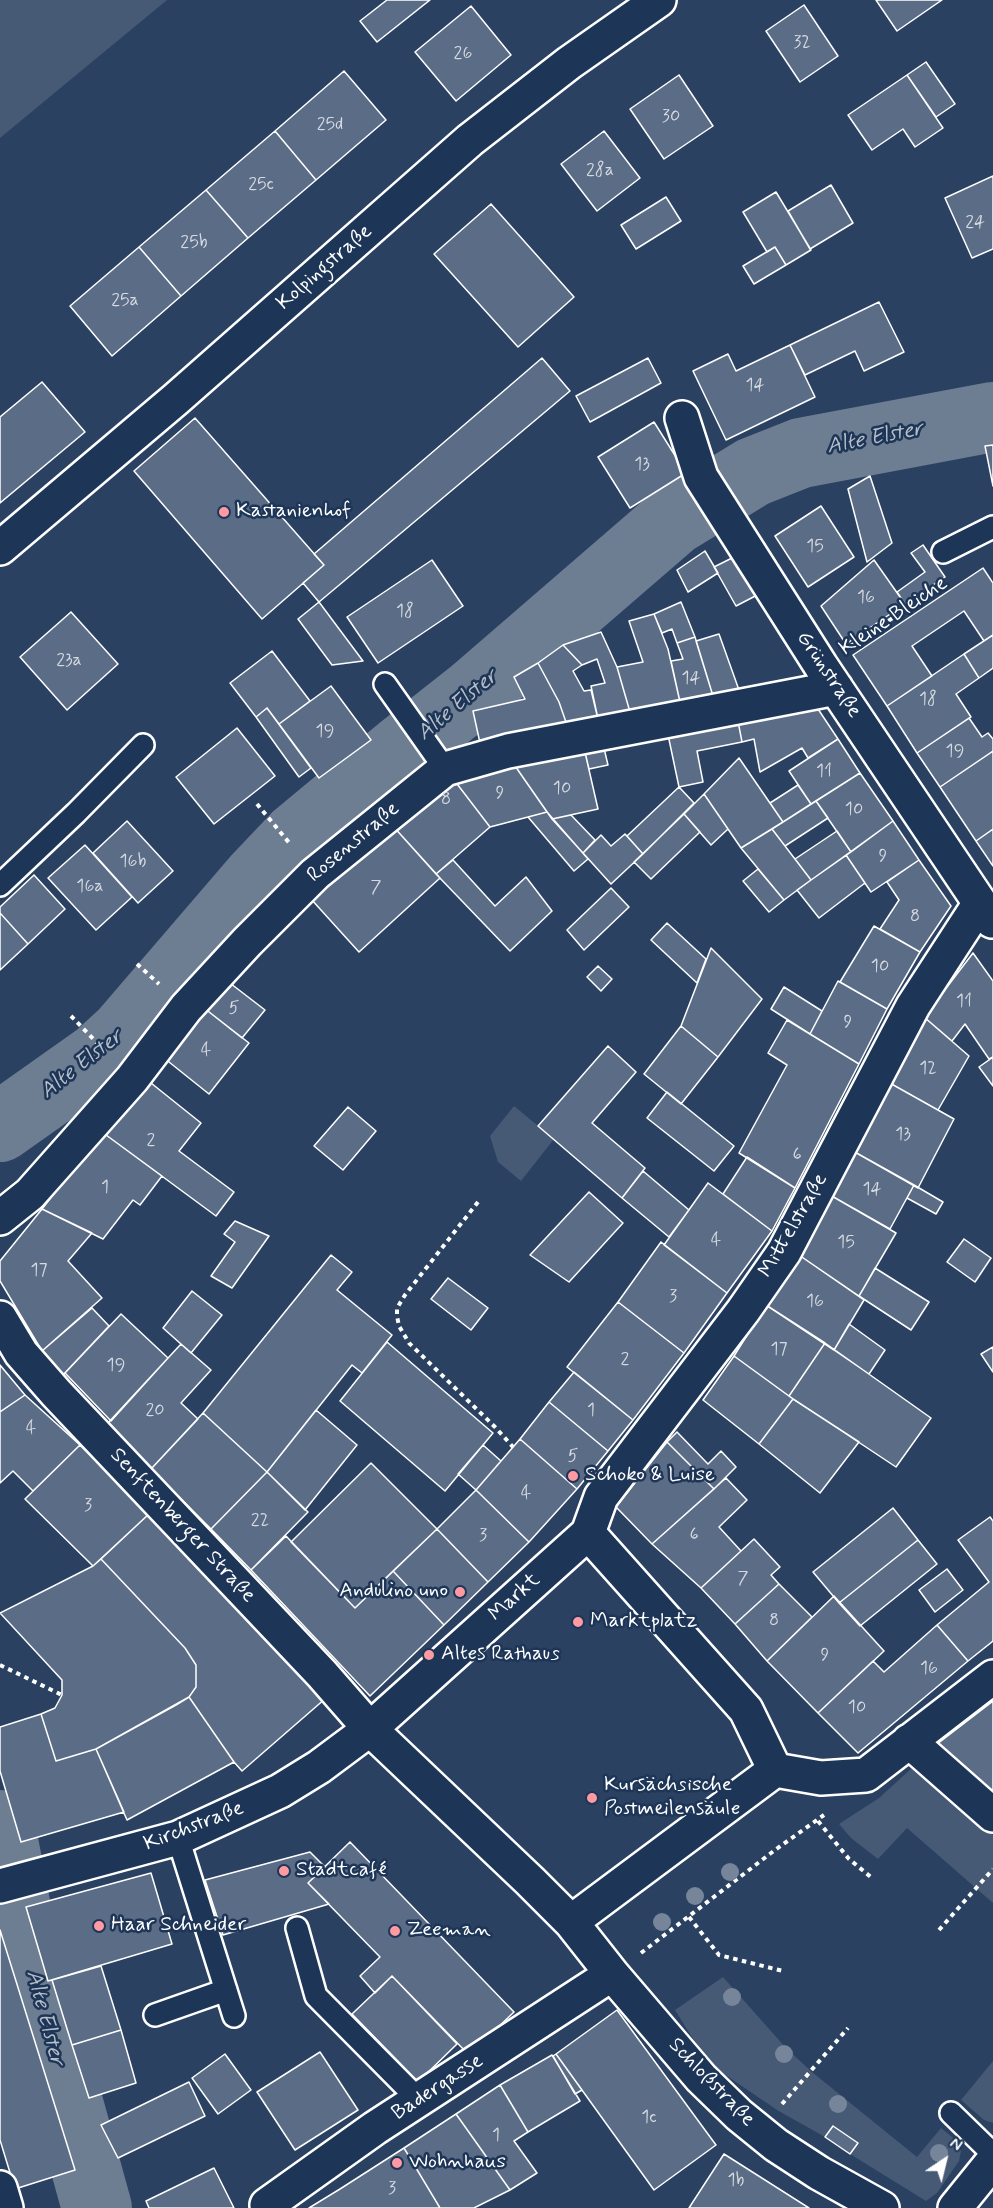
<!DOCTYPE html>
<meta charset="utf-8">
<style>
body{margin:0}
#map{position:relative;width:993px;height:2208px;overflow:hidden;background:#2a4161;font-family:Mynerve,sans-serif}
canvas{display:block}
.north{position:absolute;left:915px;top:2130px;width:60px;height:60px;-webkit-text-stroke:4px #1d3557;paint-order:stroke;rotate:35deg;font-size:16px;font-weight:700;line-height:24px;text-align:center;color:#fff}
.north::after{content:'';display:block;margin:auto;width:21px;height:27px;background:#fff;clip-path:polygon(50% 0,100% 100%,50% 72%,0 100%)}
</style>
<div id="map">
<canvas width="993" height="2208"></canvas>
<div class="north">N</div>
</div>
<script>
const c = document.querySelector('canvas').getContext('2d');
c.lineJoin = 'round';
function fillPath(path, color) { c.fillStyle = color; c.fill(path, 'evenodd'); }
const toPath = rows => new Path2D(rows.map(r => 'M' + r).join(''));
function strokePath(path, color, width, dash) { c.strokeStyle = color; c.lineWidth = width; c.lineCap = dash ? 'butt' : 'round'; c.setLineDash(dash || []); c.stroke(path); }
function label(font, color, halo, rows, align = 'center') {
  c.font = font + ' Mynerve,sans-serif'; c.lineWidth = 5; c.setLineDash([]); c.textBaseline = 'middle'; c.strokeStyle = halo; c.fillStyle = color; for (const [text, x, y, turn = 0] of rows) {
    c.save(); c.translate(x, y); c.rotate((+turn || 0) * Math.PI / 180); c.textAlign = isNaN(turn) ? turn : align; if (halo) c.strokeText(text, 0, 0); c.fillText(text, 0, 0); c.restore();
  }
}
fillPath(toPath([
 [0,0,167,0,0,138],
 [514,1106,554,1139,521,1181,498,1162,490,1136],
 [913,1767,993,1835,993,1903,907,1828,878,1859,851,1838,839,1824,879,1798],
 [723,1977,786,2048,812,2072,917,2157,941,2128,957,2141,961,2151,959,2161,937,2193,926,2201,850,2154,857,2143,834,2126,825,2137,777,2110,708,2063,675,2010],
 [993,2061,993,2123,984,2120,961,2100]
]), '#465975');
strokePath(toPath([
 [0,1127,99,1057,124,1034,258,878,296,838,403,749,474,693,673,521,753,472,801,453,993,417],
 [0,1825,20,1929,97,2208]
]), '#6d7d92', 70);
const building = toPath([
 [387,0,430,0,377,42,360,21,387,0],
 [876,0,942,0,897,31,876,0],
 [804,5,838,56,800,82,766,31,804,5],
 [471,6,511,55,456,101,415,52,471,6],
 [926,62,955,104,936,117,907,75,926,62],
 [344,71,386,120,316,180,275,131,344,71],
 [679,75,713,126,664,159,630,109,679,75],
 [907,75,943,128,915,147,903,129,872,150,848,115,907,75],
 [275,131,316,180,248,238,206,190,275,131],
 [604,131,640,178,597,211,561,164,604,131],
 [993,176,993,249,972,258,945,198,993,176],
 [831,185,853,223,810,249,788,211,831,185],
 [206,190,248,238,181,296,139,247,206,190],
 [776,192,811,250,786,265,775,247,767,252,743,212,776,192],
 [666,197,681,221,636,249,621,225,666,197],
 [491,204,574,297,518,347,434,254,491,204],
 [139,247,181,296,112,356,70,306,139,247],
 [775,247,786,265,754,284,743,266,775,247],
 [879,302,904,352,864,371,855,351,805,375,790,345,879,302],
 [790,345,815,397,726,440,693,371,728,354,736,371,790,345],
 [542,358,570,391,319,602,303,583,324,565,314,554,542,358],
 [648,358,661,383,590,422,576,396,648,358],
 [42,382,85,432,0,503,0,417,42,382],
 [195,418,324,565,262,619,134,471,195,418],
 [654,422,686,473,630,508,598,457,654,422],
 [993,445,993,486,985,446,993,445],
 [870,476,892,543,867,562,848,489,870,476],
 [821,506,854,557,808,587,775,536,821,506],
 [923,545,945,577,905,604,897,592,925,572,911,553,923,545],
 [705,551,718,573,688,592,677,570,705,551],
 [740,554,763,592,736,606,714,567,740,554],
 [432,560,463,606,378,663,347,617,432,560],
 [874,560,905,604,846,644,821,606,874,560],
 [983,568,993,583,993,635,984,641,964,611,912,646,932,676,887,706,853,655,983,568],
 [319,602,363,661,332,665,298,619,319,602],
 [681,602,695,637,677,643,672,629,662,633,654,614,681,602],
 [71,612,118,664,67,710,20,657,71,612],
 [654,614,668,649,680,702,630,712,617,667,643,662,629,621,654,614],
 [601,632,617,667,630,712,598,719,591,686,605,683,597,659,582,665,563,645,601,632],
 [719,634,739,690,713,696,696,641,719,634],
 [993,635,993,668,979,678,964,654,993,635],
 [695,637,713,696,680,702,671,661,683,659,677,643,695,637],
 [563,645,582,665,573,671,584,691,591,690,598,719,567,725,559,702,538,663,563,645],
 [272,651,310,701,279,724,267,708,256,717,230,683,272,651],
 [964,654,979,678,956,694,971,717,917,753,887,706,964,654],
 [538,663,559,702,567,725,480,743,473,711,525,699,514,677,538,663],
 [331,686,371,740,319,778,279,724,331,686],
 [812,700,838,739,808,758,802,748,760,772,754,739,742,742,737,716,812,700],
 [267,708,311,768,299,777,256,717,267,708],
 [737,716,742,742,697,751,703,782,679,787,667,730,737,716],
 [969,718,982,737,988,733,993,739,993,751,940,787,917,753,969,718],
 [237,728,275,776,214,824,176,777,237,728],
 [838,739,860,773,811,804,789,771,838,739],
 [603,744,608,765,589,769,584,748,603,744],
 [584,748,598,809,552,819,513,763,584,748],
 [993,751,993,829,976,841,940,787,993,751],
 [739,758,783,822,741,848,704,794,739,758],
 [513,763,547,812,490,827,451,776,513,763],
 [860,773,893,821,851,852,816,801,860,773],
 [451,776,490,827,436,874,392,825,451,776],
 [798,785,811,804,783,822,770,803,798,785],
 [679,787,694,803,643,854,627,836,679,787],
 [704,794,728,829,711,845,684,814,704,794],
 [816,801,828,818,785,846,772,829,816,801],
 [547,812,588,859,574,871,528,817,547,812],
 [684,814,700,832,651,879,634,862,684,814],
 [571,815,595,840,583,853,552,819,571,815],
 [127,821,173,871,138,903,93,853,127,821],
 [893,821,919,860,871,892,846,855,893,821],
 [392,825,440,878,359,952,311,899,392,825],
 [772,829,811,880,784,900,741,848,772,829],
 [993,829,993,866,976,841,993,829],
 [837,831,851,852,811,880,795,859,837,831],
 [625,834,643,854,611,884,583,853,601,835,611,846,625,834],
 [85,845,132,897,96,930,48,878,85,845],
 [846,855,865,883,819,918,797,890,846,855],
 [453,860,495,906,526,877,552,911,510,951,436,874,453,860],
 [919,860,951,906,920,952,880,929,899,900,887,882,919,860],
 [758,869,784,900,769,912,743,881,758,869],
 [34,875,65,909,28,944,0,913,0,907,34,875],
 [611,888,629,907,584,950,567,930,611,888],
 [0,913,28,944,0,970,0,913],
 [667,923,706,959,697,983,651,940,667,923],
 [874,926,920,952,887,1009,840,982,874,926],
 [711,948,762,999,718,1057,681,1026,711,948],
 [973,953,993,981,993,1057,989,1059,965,1024,952,1041,924,1017,973,953],
 [598,966,612,979,601,991,587,977,598,966],
 [226,980,265,1010,242,1038,204,1008,226,980],
 [838,981,887,1009,859,1064,810,1034,838,981],
 [784,987,822,1011,810,1034,771,1009,784,987],
 [204,1008,249,1043,209,1094,164,1058,204,1008],
 [924,1017,969,1056,938,1110,888,1082,924,1017],
 [787,1020,859,1064,795,1188,739,1153,787,1065,768,1053,787,1020],
 [681,1026,718,1057,681,1104,644,1074,681,1026],
 [608,1046,636,1072,592,1123,645,1168,622,1198,538,1126,608,1046],
 [993,1057,993,1086,979,1067,993,1057],
 [146,1079,201,1123,179,1151,234,1192,216,1216,102,1132,146,1079],
 [888,1082,954,1119,918,1188,853,1151,888,1082],
 [667,1092,734,1146,714,1171,647,1118,667,1092],
 [348,1107,376,1131,343,1170,314,1146,348,1107],
 [102,1132,162,1176,140,1205,133,1200,103,1239,42,1209,102,1132],
 [853,1151,914,1185,890,1229,830,1195,853,1151],
 [747,1157,795,1188,772,1231,723,1194,747,1157],
 [643,1171,689,1210,669,1237,622,1198,643,1171],
 [708,1183,772,1231,727,1293,664,1245,708,1183],
 [914,1185,943,1202,936,1214,907,1198,914,1185],
 [589,1192,623,1223,569,1282,530,1255,589,1192],
 [830,1195,896,1233,859,1296,796,1253,830,1195],
 [42,1209,92,1233,68,1261,102,1298,42,1351,0,1281,0,1261,42,1209],
 [235,1221,269,1236,232,1288,211,1276,235,1242,224,1234,235,1221],
 [964,1239,991,1258,975,1282,947,1262,964,1239],
 [661,1242,727,1293,684,1353,618,1302,661,1242],
 [796,1253,864,1300,834,1350,766,1305,796,1253],
 [331,1255,352,1272,337,1290,392,1335,362,1373,352,1365,267,1472,203,1413,331,1255],
 [875,1268,929,1302,911,1330,859,1296,875,1268],
 [448,1278,488,1308,471,1330,431,1299,448,1278],
 [192,1291,222,1315,191,1353,163,1328,192,1291],
 [618,1302,684,1353,633,1420,567,1367,618,1302],
 [766,1305,825,1343,789,1396,734,1356,766,1305],
 [92,1308,109,1326,61,1377,42,1351,92,1308],
 [121,1314,168,1358,111,1421,65,1373,121,1314],
 [849,1324,885,1350,869,1374,834,1350,849,1324],
 [387,1342,493,1433,445,1491,340,1401,387,1342],
 [825,1343,931,1418,896,1467,789,1396,825,1343],
 [181,1344,211,1370,181,1403,198,1419,151,1469,107,1424,181,1344],
 [993,1347,993,1372,981,1354,993,1347],
 [734,1356,793,1399,759,1444,703,1400,734,1356],
 [0,1365,25,1395,0,1412,0,1365],
 [574,1372,633,1420,608,1451,549,1402,574,1372],
 [25,1395,80,1445,33,1491,13,1471,0,1483,0,1412,25,1395],
 [793,1399,859,1442,820,1493,759,1444,793,1399],
 [549,1402,608,1451,577,1489,520,1439,549,1402],
 [316,1410,357,1445,305,1510,267,1472,316,1410],
 [203,1413,267,1472,211,1529,151,1469,203,1413],
 [677,1432,708,1464,721,1451,736,1467,714,1489,667,1442,677,1432],
 [520,1439,577,1489,529,1542,476,1490,520,1439],
 [667,1442,714,1489,652,1544,616,1507,667,1442],
 [80,1445,150,1513,93,1566,25,1499,80,1445],
 [483,1445,501,1461,476,1490,458,1474,483,1445],
 [371,1463,437,1529,355,1608,291,1542,371,1463],
 [267,1472,308,1512,251,1570,211,1529,267,1472],
 [726,1478,747,1500,719,1527,741,1551,701,1588,652,1544,726,1478],
 [476,1490,529,1542,488,1582,437,1529,476,1490],
 [893,1508,918,1540,839,1603,813,1572,893,1508],
 [150,1513,326,1698,242,1771,234,1762,189,1697,196,1687,196,1665,185,1648,101,1559,150,1513],
 [990,1517,993,1521,993,1641,968,1661,937,1625,989,1582,958,1540,990,1517],
 [437,1529,488,1582,444,1625,393,1571,437,1529],
 [286,1536,355,1608,393,1571,444,1625,370,1696,251,1570,286,1536],
 [754,1539,780,1567,771,1575,779,1584,735,1624,701,1588,754,1539],
 [918,1540,937,1564,860,1626,839,1603,918,1540],
 [101,1559,185,1648,196,1665,196,1687,189,1697,176,1705,96,1749,56,1761,41,1714,55,1708,62,1695,62,1680,0,1613,93,1566,101,1559],
 [947,1569,963,1590,935,1612,919,1590,947,1569],
 [779,1584,812,1617,767,1661,735,1624,779,1584],
 [834,1596,884,1651,818,1713,767,1661,834,1596],
 [937,1625,968,1661,858,1753,818,1713,873,1661,884,1672,937,1625],
 [189,1697,234,1762,127,1820,96,1749,189,1697],
 [993,1701,993,1801,932,1748,993,1701],
 [41,1714,56,1761,96,1749,124,1812,21,1842,0,1771,0,1727,41,1714],
 [350,1842,514,2012,469,2055,392,1976,375,1993,360,1976,380,1957,308,1883,350,1842],
 [310,1852,325,1867,308,1883,329,1904,223,1935,205,1880,310,1852],
 [151,1873,172,1944,48,1981,26,1907,151,1873],
 [0,1930,75,2170,15,2189,0,2140,0,1930],
 [101,1966,121,2030,72,2045,52,1980,101,1966],
 [392,1976,457,2044,418,2082,352,2014,392,1976],
 [617,2010,716,2145,654,2190,556,2054,617,2010],
 [121,2030,136,2083,89,2098,72,2045,121,2030],
 [320,2052,358,2110,295,2150,257,2092,320,2052],
 [225,2054,251,2090,218,2114,192,2078,225,2054],
 [556,2054,582,2090,575,2094,553,2056,556,2054],
 [552,2055,580,2101,528,2132,500,2085,552,2055],
 [189,2082,205,2116,118,2158,101,2125,189,2082],
 [500,2085,528,2132,514,2141,537,2173,510,2190,456,2114,500,2085],
 [456,2114,510,2190,474,2208,440,2208,404,2148,456,2114],
 [833,2126,858,2143,850,2154,825,2137,833,2126],
 [404,2148,440,2208,309,2208,340,2189,404,2148],
 [724,2154,809,2208,689,2208,724,2154],
 [214,2168,234,2208,149,2208,146,2201,214,2168]
]);
fillPath(building, '#5b6c86');
strokePath(building, '#fff', 1.5);
const service = toPath([
 [943,552,993,527],
 [385,684,445,769],
 [0,885,76,813,143,745],
 [178,1838,234,2016],
 [297,1928,316,1996,419,2100],
 [155,2015,226,1990],
 [951,2113,993,2154]
]);
const minor = toPath([
 [682,418,701,477,821,666,992,921],
 [0,548,176,399,470,140,569,63,659,0],
 [0,1218,30,1194,132,1079,186,1008,247,942,315,874,445,769,508,751,836,688],
 [0,1318,21,1353,56,1393,322,1674,370,1729,530,1881,571,1922,612,1974,701,2078,739,2115,776,2145,819,2173,882,2208],
 [588,1533,601,1497,743,1311,784,1252,913,1006,980,903],
 [909,1741,993,1815],
 [0,1886,178,1838,280,1791,319,1767,370,1729,588,1533,746,1710,775,1770],
 [571,1922,775,1770,821,1778,866,1775,993,1677],
 [0,2188,6,2208],
 [268,2208,267,2205,375,2128,612,1974],
 [955,2208,993,2161]
]);
strokePath(service, '#fff', 26);
strokePath(minor, '#fff', 38);
strokePath(toPath([
 [851,646,945,583],
 [257,804,291,845],
 [137,964,159,984],
 [71,1016,106,1052],
 [478,1202,405,1295,397,1308,397,1316,399,1326,409,1343,495,1427,513,1447],
 [0,1665,62,1695],
 [818,1821,849,1859,872,1878],
 [689,1917,719,1955,783,1971],
 [939,1930,993,1869],
 [641,1953,775,1850,824,1815],
 [782,2104,848,2028]
]), '#fff', 4, [4.5, 4.5]);
strokePath(service, '#1d3557', 21);
strokePath(minor, '#1d3557', 33);
c.fillStyle = '#76859a';
for (const [x, y] of [
 [730,1872],
 [695,1896],
 [662,1922],
 [732,1997],
 [784,2054],
 [838,2104],
 [939,2153]
]) { c.beginPath(); c.arc(x, y, 9, 0, 2 * Math.PI); c.fill(); }
for (const [x, y, r, color] of [
 [224,512,6,"#ff9aa2"],
 [573,1476,6,"#ff9aa2"],
 [460,1592,6,"#ff9aa2"],
 [578,1622,6,"#ff9aa2"],
 [429,1655,6,"#ff9aa2"],
 [592,1798,6,"#ff9aa2"],
 [284,1871,6,"#ff9aa2"],
 [99,1926,6,"#ff9aa2"],
 [395,1931,6,"#ff9aa2"],
 [397,2163,6,"#ff9aa2"]
]) { const dot = new Path2D(); dot.arc(x, y, r, 0, 2 * Math.PI); c.fillStyle = color; c.fill(dot); strokePath(dot, '#1d3557', 2); }
label('18px', '#d6dae1', null, [
 ["32",802,43],
 ["26",463,54],
 ["30",671,117],
 ["25d",330,125],
 ["28a",600,171],
 ["25c",261,185],
 ["24",975,223],
 ["25b",194,243],
 ["25a",125,301],
 ["14",755,386],
 ["13",642,465],
 ["15",815,547],
 ["16",866,598],
 ["18",405,612],
 ["23a",69,661],
 ["14",691,679],
 ["18",928,700],
 ["19",325,732],
 ["19",955,752],
 ["11",824,772],
 ["10",562,789],
 ["9",500,794],
 ["8",446,800],
 ["10",854,810],
 ["9",883,857],
 ["16b",133,862],
 ["16a",90,887],
 ["7",376,888],
 ["8",915,917],
 ["10",880,967],
 ["11",964,1002],
 ["5",234,1009],
 ["9",848,1023],
 ["4",206,1051],
 ["12",928,1069],
 ["13",903,1135],
 ["2",151,1141],
 ["6",797,1155],
 ["1",105,1188],
 ["14",872,1190],
 ["4",716,1241],
 ["15",846,1243],
 ["17",39,1271],
 ["3",673,1297],
 ["16",815,1302],
 ["17",779,1350],
 ["2",625,1360],
 ["19",116,1366],
 ["20",155,1411],
 ["1",591,1411],
 ["4",31,1429],
 ["5",573,1457],
 ["4",526,1494],
 ["3",88,1506],
 ["22",260,1521],
 ["6",694,1535],
 ["3",483,1536],
 ["7",743,1579],
 ["8",774,1621],
 ["9",825,1656],
 ["16",929,1669],
 ["10",857,1708],
 ["1c",649,2118],
 ["1",496,2136],
 ["1b",736,2181],
 ["3",392,2189]
]);
label('21px', '#fff', '#1d3557', [
 ["Kolpingstraße",325,268,-41],
 ["Kleine Bleiche",894,617,-34],
 ["Grünstraße",828,675,56],
 ["Rosenstraße",354,843,-40],
 ["Mittelstraße",794,1226,-60],
 ["Senftenberger Straße",182,1526,47],
 ["Markt",515,1598,-42],
 ["Kirchstraße",194,1827,-21],
 ["Schloßstraße",711,2083,46],
 ["Badergasse",438,2088,-33]
]);
label('21px', '#fff', '#1d3557', [
 ["Kastanienhof",236,512],
 ["Schoko & Luise",585,1476],
 ["Andulino uno",448,1592,"right"],
 ["Marktplatz",590,1622],
 ["Altes Rathaus",441,1655],
 ["Kursächsische",604,1786],
 ["Postmeilensäule",604,1810],
 ["Stadtcafé",296,1871],
 ["Haar Schneider",111,1926],
 ["Zeeman",407,1931],
 ["Wohnhaus",409,2163]
], 'left');
label('italic 22px', '#b6bec8', '#1d3557', [
 ["Alte Elster",875,439,-11],
 ["Alte Elster",458,706,-40],
 ["Alte Elster",82,1065,-38],
 ["Alte Elster",44,2018,75]
]);
</script>
